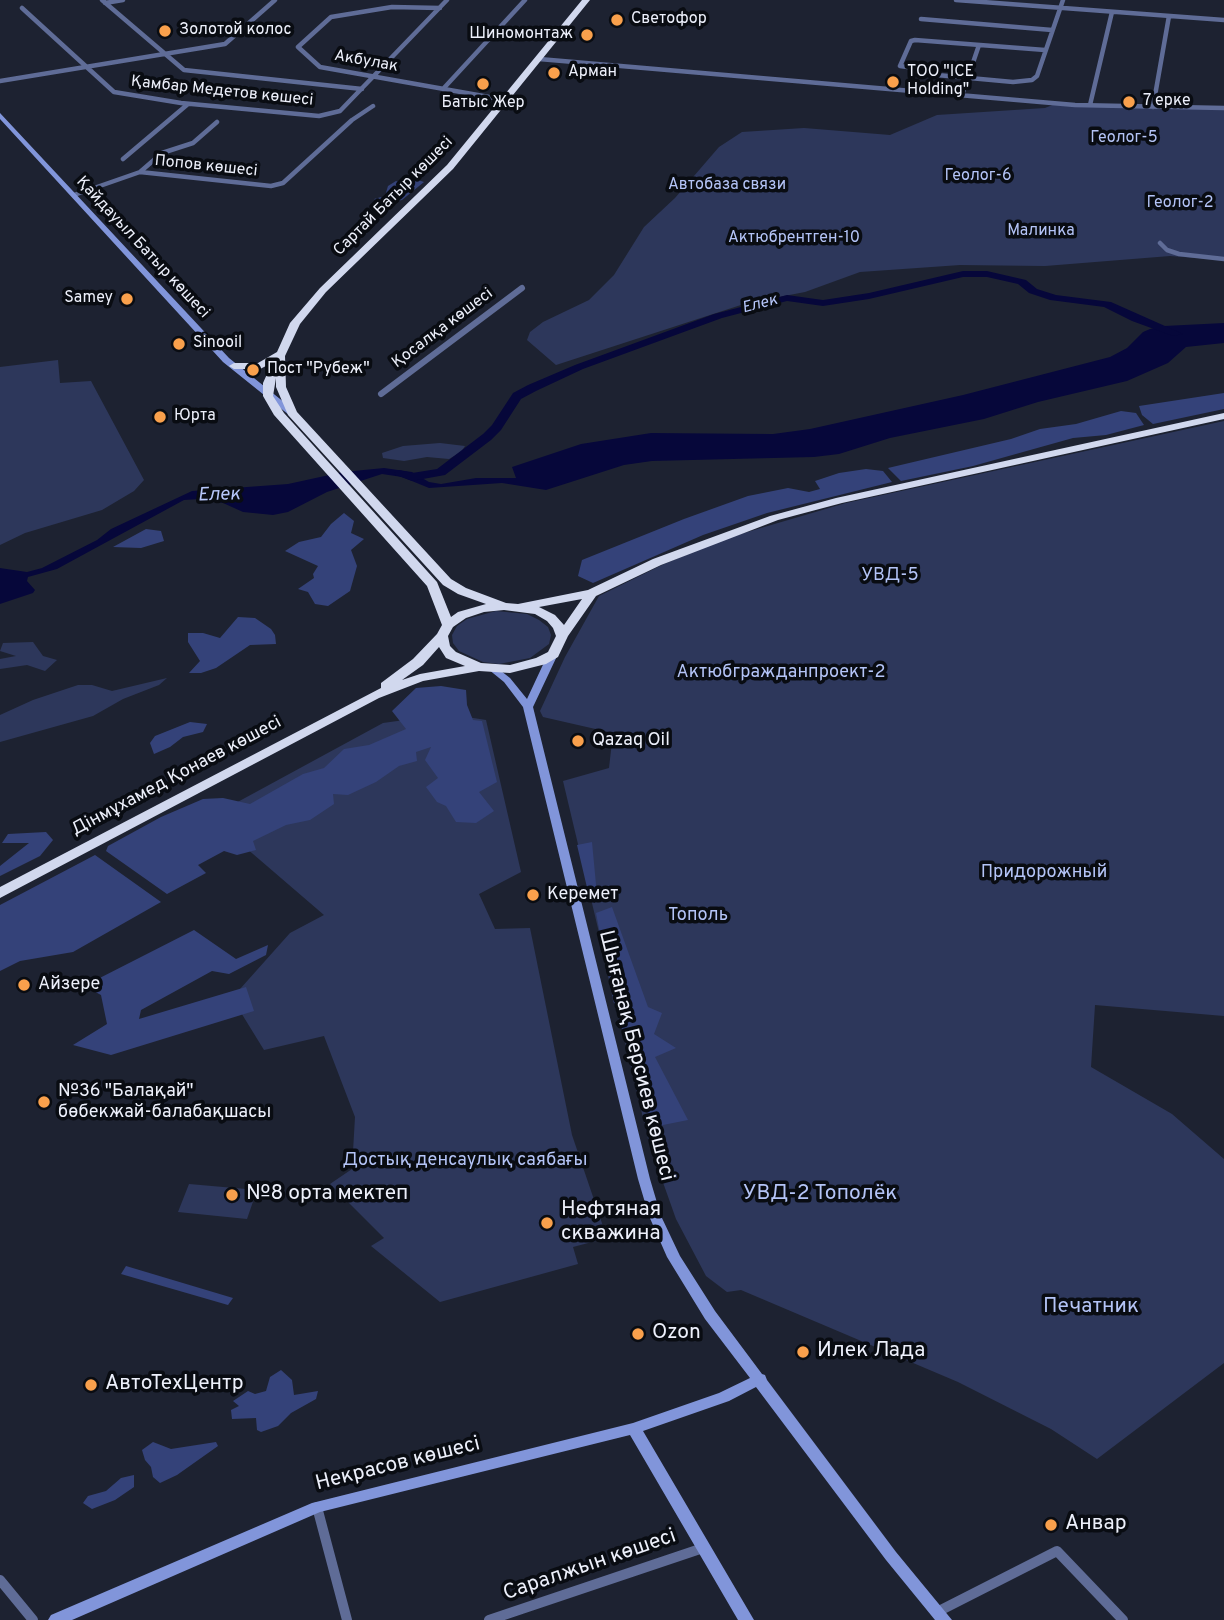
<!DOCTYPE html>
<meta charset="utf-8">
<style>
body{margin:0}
canvas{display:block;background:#1d2231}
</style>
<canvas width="1224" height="1620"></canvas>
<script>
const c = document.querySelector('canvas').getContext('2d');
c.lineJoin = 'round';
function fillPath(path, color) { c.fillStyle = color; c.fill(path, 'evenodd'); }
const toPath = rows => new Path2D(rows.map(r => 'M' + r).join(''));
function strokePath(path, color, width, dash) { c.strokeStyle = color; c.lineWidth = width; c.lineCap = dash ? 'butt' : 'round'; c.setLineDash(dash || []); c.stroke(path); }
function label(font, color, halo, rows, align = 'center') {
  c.font = font + ' Overpass,sans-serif'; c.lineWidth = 7; c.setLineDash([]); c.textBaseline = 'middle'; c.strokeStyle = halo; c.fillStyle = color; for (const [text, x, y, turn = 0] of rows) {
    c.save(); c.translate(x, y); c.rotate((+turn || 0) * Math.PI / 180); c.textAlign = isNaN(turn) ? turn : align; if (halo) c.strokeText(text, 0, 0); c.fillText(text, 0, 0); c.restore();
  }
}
fillPath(toPath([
 [1055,104,1224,108,1224,260,1170,256,1045,266,960,265,860,272,805,292,747,303,556,365,527,340,530,332,543,322,589,300,614,275,644,227,675,198,719,147,742,132,804,128,890,135,937,115,1045,108],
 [58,360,60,383,91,381,144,480,134,491,102,510,25,533,0,545,0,367],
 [1224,421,1224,1016,1095,1005,1091,1067,1172,1114,1224,1159,1224,1363,1097,1459,1051,1429,958,1382,741,1290,727,1292,706,1276,676,1219,649,1143,563,781,609,768,613,733,543,717,540,711,565,657,599,596,664,564,727,538,846,503],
 [440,443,465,446,461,452,449,459,427,457,404,461,383,458,382,453,403,446],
 [496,611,527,614,539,620,548,627,551,635,549,644,530,658,499,664,483,662,459,651,453,643,452,635,457,626,467,619],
 [33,642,43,656,57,660,45,671,27,665,0,669,0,659,16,656,0,651,3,643],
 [167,678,159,685,123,699,93,716,0,742,0,715,33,700,78,685,92,685,112,691],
 [448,714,486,720,521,872,479,894,495,929,530,928,572,1135,607,1238,573,1247,578,1264,440,1302,371,1246,384,1238,330,1184,352,1169,355,1117,324,1036,264,1050,232,998,290,933,324,915,210,817,383,723],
 [189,1184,257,1190,247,1219,178,1212]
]), '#2d375b');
fillPath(toPath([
 [418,180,424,182,402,200,382,204,374,199,385,196,388,186,396,181,401,183,399,187,402,188],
 [1224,393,1224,409,1153,424,1142,415,1139,406],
 [1121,411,1136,413,1144,425,1106,435,1073,438,973,466,901,481,888,468,1011,439,1040,429,1076,424],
 [866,469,883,471,892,482,767,513,703,535,593,583,578,576,582,560,684,519,748,496,788,488,809,492,820,489,815,481,839,473],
 [344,513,354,521,351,533,364,539,351,550,357,566,350,591,328,606,315,604,308,592,298,589,314,578,313,574,318,566,285,551,299,542,321,537,331,524],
 [146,529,161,531,164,541,141,548,113,547],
 [238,617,255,618,271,629,275,635,276,644,250,645,216,668,201,673,189,673,200,661,188,642,188,633,203,633,220,638],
 [441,686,466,690,467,705,473,720,482,721,497,782,479,792,494,811,476,823,456,822,446,806,437,802,426,787,438,778,425,760,431,747,416,752,417,761,399,766,376,782,348,795,333,794,334,804,310,820,286,825,253,841,256,850,237,855,224,851,198,865,206,873,167,894,106,851,108,846,161,817,203,799,223,798,250,804,303,774,324,768,344,749,369,745,406,729,392,711,416,688],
 [190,722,207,724,203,732,183,737,170,747,154,754,150,743,155,736],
 [46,832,53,840,40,856,0,876,0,866,29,843,2,843,8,834],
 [592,842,597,895,589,896,577,845],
 [95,855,161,902,73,952,20,961,0,971,0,905],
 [612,907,648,1007,662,1013,654,1034,676,1048,655,1057,688,1120,653,1127,613,1000,596,913],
 [194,930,236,959,268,945,266,955,229,974,212,971,141,1010,139,1019,246,987,254,1011,111,1055,73,1045,107,1024,101,995,84,986],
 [126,1266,233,1298,228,1305,121,1274],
 [281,1370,292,1380,294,1395,318,1391,316,1399,291,1413,278,1426,261,1432,257,1430,256,1418,232,1419,231,1410,239,1406,233,1401,248,1391,255,1394,266,1391,270,1377],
 [153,1442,171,1449,216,1442,218,1446,177,1475,160,1483,153,1477,151,1467,145,1460,142,1450],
 [134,1475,134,1487,115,1500,92,1509,83,1503,88,1496,106,1491,121,1478]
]), '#344279');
fillPath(toPath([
 [1224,323,1224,343,1186,347,1168,363,1127,381,1038,402,984,419,890,438,839,454,814,457,652,461,624,465,546,490,502,483,429,488,402,477,382,474,327,492,288,512,273,515,243,512,223,503,201,499,184,500,57,569,28,577,27,581,35,590,33,593,0,604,0,568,27,572,42,568,97,540,111,529,192,491,288,484,343,472,384,468,412,472,429,482,441,484,476,478,516,478,512,467,581,444,651,433,773,434,810,429,963,395,1110,357,1127,348,1143,332,1150,329,1164,326]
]), '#06073a');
fillPath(toPath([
 [963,271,987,271,1026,280,1037,289,1056,295,1111,302,1183,334,1173,336,1132,321,1104,307,1050,300,1029,293,1018,284,987,277,963,277,869,299,823,306,787,301,722,318,583,369,536,391,521,399,501,430,491,440,445,475,412,481,393,474,399,470,412,473,437,469,483,434,492,425,513,393,528,385,575,365,714,314,787,295,823,300,869,293,963,271]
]), '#06073a');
strokePath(toPath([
 [102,0,184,70,362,89],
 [956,0,1224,20],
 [105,3,123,0],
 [22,8,114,92,181,103,319,116,340,111,447,0],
 [440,8,392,7,331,17,298,47,320,67,506,100],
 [921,19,1052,30],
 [1045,50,915,40,911,41,900,66,930,70,937,75,1013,82,1032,80,1037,76,1063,0],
 [539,59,1075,105,1224,108],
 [0,81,225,44,275,0],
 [443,89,525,0],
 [962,95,979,45],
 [1090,105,1112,12],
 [1153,107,1169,16],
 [123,159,188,104],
 [140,172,271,186,283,183,352,120,373,106],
 [74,195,140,172,162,153,193,143,217,122],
 [1160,243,1167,250,1179,254,1224,259]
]), '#5f6c97', 4.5);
strokePath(toPath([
 [381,394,522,288]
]), '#5f6c97', 6);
strokePath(toPath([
 [317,1507,347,1620],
 [0,1580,33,1620],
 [937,1612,1057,1551,1123,1620],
 [489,1620,703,1548]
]), '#5f6c97', 10);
fillPath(toPath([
 [0,113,229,358,295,411,295,415,289,415,223,362,0,119,0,113],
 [553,651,558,654,533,707,650,1179,661,1216,680,1256,715,1311,762,1374,765,1375,767,1380,896,1552,952,1620,935,1620,886,1560,756,1387,729,1401,643,1431,754,1620,738,1620,630,1435,320,1512,72,1620,48,1620,51,1615,312,1503,633,1423,719,1393,750,1378,705,1319,667,1257,649,1216,638,1179,523,707,504,682,488,669,490,667,496,667,510,678,527,699,548,654,553,651]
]), '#8195da');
fillPath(toPath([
 [582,0,590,0,453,169,326,292,300,324,285,356,286,387,297,412,451,579,466,588,506,603,518,604,588,590,653,559,770,516,836,498,1224,413,1224,419,842,503,778,520,661,565,596,596,568,636,558,657,546,664,510,673,479,671,423,681,379,698,0,898,0,887,381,688,381,683,413,659,437,634,442,625,427,586,274,415,263,396,263,383,272,363,260,369,234,369,229,366,234,363,258,363,277,352,290,323,320,288,447,165,582,0],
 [276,378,276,387,288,415,443,585,458,594,486,604,458,612,451,617,437,582,284,413,273,396,276,378],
 [582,599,564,625,555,615,539,607,582,599],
 [504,610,535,614,547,621,553,628,556,636,548,652,536,658,510,665,481,663,456,652,450,646,448,636,453,627,466,618,484,612,504,610],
 [439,647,446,658,465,666,420,674,402,680,423,665,439,647]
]), '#d1d8ee');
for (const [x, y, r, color] of [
 [617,20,7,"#f9a04c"],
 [165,31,7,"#f9a04c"],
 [587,35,7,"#f9a04c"],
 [554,73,7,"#f9a04c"],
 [893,82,7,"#f9a04c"],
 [483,84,7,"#f9a04c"],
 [1129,102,7,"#f9a04c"],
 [127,299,7,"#f9a04c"],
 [179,344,7,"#f9a04c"],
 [253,370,7,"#f9a04c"],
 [160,417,7,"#f9a04c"],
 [578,741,7,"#f9a04c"],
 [533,895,7,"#f9a04c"],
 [24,985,7,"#f9a04c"],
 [44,1102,7,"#f9a04c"],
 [232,1195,7,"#f9a04c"],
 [547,1223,7,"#f9a04c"],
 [638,1334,7,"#f9a04c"],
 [803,1352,7,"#f9a04c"],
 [91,1385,7,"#f9a04c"],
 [1051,1525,7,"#f9a04c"]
]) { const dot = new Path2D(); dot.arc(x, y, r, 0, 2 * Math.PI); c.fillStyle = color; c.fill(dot); strokePath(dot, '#090c12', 2.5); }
label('16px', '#edf0fb', '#090c12', [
 ["Светофор",631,20],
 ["Золотой колос",179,31],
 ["Шиномонтаж",573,35,"right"],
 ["Арман",568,73],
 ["ТОО \"ICE",907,73],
 ["Holding\"",907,91],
 ["7 ерке",1143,102],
 ["Батыс Жер",483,104,"center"],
 ["Samey",113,299,"right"],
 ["Sinooil",193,344],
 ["Пост \"Рубеж\"",267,370],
 ["Юрта",174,417]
], 'left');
label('16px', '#edf0fb', '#090c12', [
 ["Акбулак",366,62,10],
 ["Қамбар Медетов көшесі",222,92,6],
 ["Попов көшесі",206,167,6],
 ["Сартай Батыр көшесі",394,197,-45],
 ["Қайдауыл Батыр көшесі",142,248,47],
 ["Қосалқа көшесі",443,329,-37]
]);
label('16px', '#b4c4f7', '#090c12', [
 ["Геолог-5",1124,139],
 ["Геолог-6",978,177],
 ["Автобаза связи",727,186],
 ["Геолог-2",1180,204],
 ["Малинка",1041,232],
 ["Актюбрентген-10",794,239]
]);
label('italic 16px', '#b7c7fb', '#090c12', [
 ["Елек",760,305,-15]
]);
label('18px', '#b4c4f7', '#090c12', [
 ["УВД-5",890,576],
 ["Актюбгражданпроект-2",781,673],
 ["Придорожный",1044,873],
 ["Тополь",698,916],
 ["Достық денсаулық саябағы",465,1161]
]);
label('18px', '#edf0fb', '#090c12', [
 ["Qazaq Oil",592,741],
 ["Керемет",547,895],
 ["Айзере",38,985],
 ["№36 \"Балақай\"",58,1092],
 ["бөбекжай-балабақшасы",58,1113]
], 'left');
label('18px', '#edf0fb', '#090c12', [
 ["Дінмұхамед Қонаев көшесі",177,777,-28]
]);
label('italic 19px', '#b7c7fb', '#090c12', [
 ["Елек",219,496,-2]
]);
label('21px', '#edf0fb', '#090c12', [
 ["Шығанақ Берсиев көшесі",635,1056,76],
 ["Некрасов көшесі",398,1465,-14],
 ["Саралжын көшесі",590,1566,-19]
]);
label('21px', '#edf0fb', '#090c12', [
 ["№8 орта мектеп",246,1195],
 ["Нефтяная",561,1211],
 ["скважина",561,1235],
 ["Ozon",652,1334],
 ["Илек Лада",817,1352],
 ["АвтоТехЦентр",105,1385],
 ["Анвар",1065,1525]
], 'left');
label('21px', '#b4c4f7', '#090c12', [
 ["УВД-2 Тополёк",820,1195],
 ["Печатник",1091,1308]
]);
</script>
